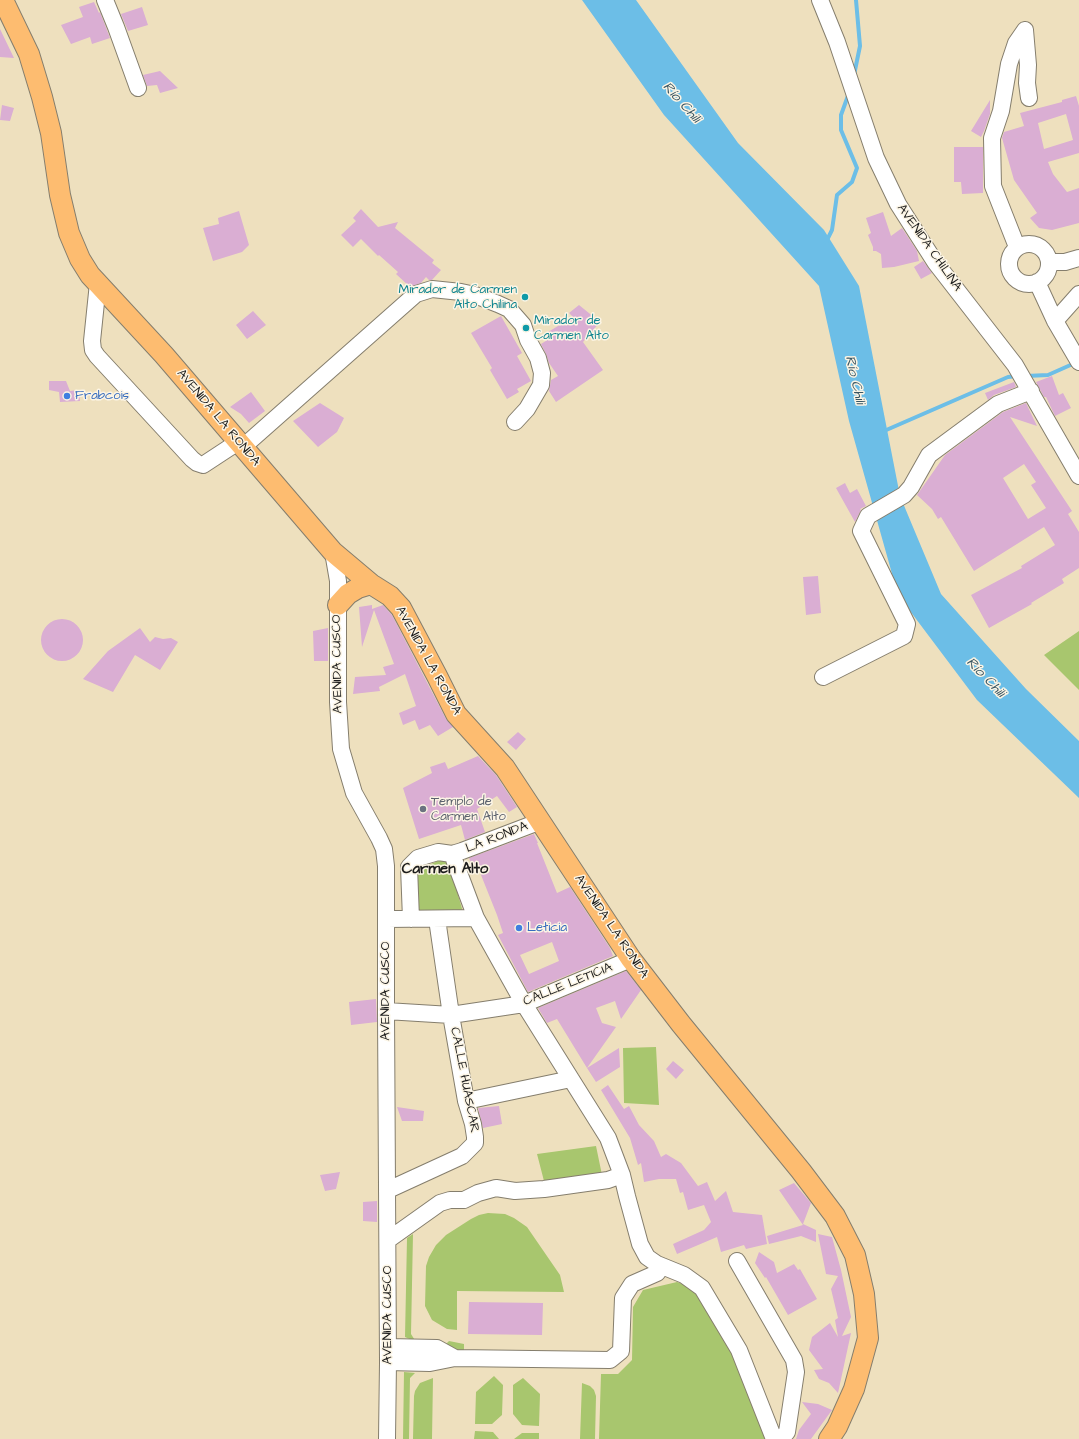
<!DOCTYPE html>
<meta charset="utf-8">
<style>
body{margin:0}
canvas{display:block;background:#eee0be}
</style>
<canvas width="1079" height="1439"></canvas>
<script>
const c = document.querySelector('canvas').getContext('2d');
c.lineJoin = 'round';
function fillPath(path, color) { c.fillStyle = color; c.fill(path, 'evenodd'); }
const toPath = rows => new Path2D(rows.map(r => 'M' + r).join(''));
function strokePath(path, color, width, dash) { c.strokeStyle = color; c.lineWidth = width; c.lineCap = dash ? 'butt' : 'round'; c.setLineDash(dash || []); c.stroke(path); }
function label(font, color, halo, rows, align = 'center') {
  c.font = font + ' "Architects Daughter",sans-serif'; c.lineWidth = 3; c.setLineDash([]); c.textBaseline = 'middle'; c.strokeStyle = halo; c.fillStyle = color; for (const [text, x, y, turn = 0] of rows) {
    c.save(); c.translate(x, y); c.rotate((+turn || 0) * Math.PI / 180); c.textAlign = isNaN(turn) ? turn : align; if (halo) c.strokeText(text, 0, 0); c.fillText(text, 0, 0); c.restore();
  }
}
fillPath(toPath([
 [1079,631,1079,690,1044,655],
 [447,857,463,912,417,917,415,871],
 [656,1047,659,1105,624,1103,623,1048],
 [596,1146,602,1175,544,1181,537,1154],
 [488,1213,505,1214,514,1218,527,1227,560,1275,564,1292,457,1291,457,1330,447,1329,432,1320,425,1306,426,1266,429,1257,436,1245,446,1235,471,1219,479,1215],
 [413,1234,411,1334,416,1342,405,1337,407,1238],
 [677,1282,685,1285,696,1294,731,1350,766,1430,765,1439,599,1439,601,1374,618,1374,632,1360,633,1307,643,1290],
 [449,1341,464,1344,464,1352,461,1352,445,1345],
 [404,1372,415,1373,410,1378,409,1439,403,1439],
 [494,1376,503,1385,502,1415,492,1424,475,1424,476,1392],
 [433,1378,432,1439,413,1439,414,1396,415,1391,420,1383],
 [523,1378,540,1394,539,1426,522,1425,513,1414,513,1385],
 [582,1383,590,1386,594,1390,596,1396,595,1439,580,1439],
 [475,1431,493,1432,499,1439,474,1439],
 [522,1433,539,1433,539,1439,514,1439]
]), '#a8c66e');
fillPath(toPath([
 [582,0,636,0,738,143,824,230,859,286,900,496,941,594,1026,689,1079,741,1079,798,977,700,898,595,849,421,819,286,664,115]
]), '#6cbee7');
strokePath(toPath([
 [854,75,860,46,856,0],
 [826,242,832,230,837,195,852,182,857,168,841,130,841,115,849,93],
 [1026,376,1048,375,1075,363],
 [884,431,1008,377,1017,376]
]), '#6cbee7', 4);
fillPath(toPath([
 [94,2,99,13,100,12,110,38,92,44,90,37,71,44,61,25,83,17,79,7],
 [142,7,148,25,128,31,121,14],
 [0,29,14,58,0,57],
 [160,71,178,88,160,93,157,85,147,86,143,75],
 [1076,96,1079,106,1079,153,1048,162,1053,174,1067,192,1079,188,1079,223,1052,230,1039,228,1030,218,1037,213,1014,180,1002,138,1004,132,1024,126,1020,113,1062,102,1062,100],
 [1066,114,1073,140,1044,149,1038,123],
 [990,100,990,114,984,131,981,137,971,131],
 [2,105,14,108,10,121,0,120],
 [954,147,983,147,983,193,962,194,961,182,954,182],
 [361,209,378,227,398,222,395,228,434,260,432,263,441,270,432,280,429,280,426,277,421,283,410,287,396,274,398,272,379,255,378,256,361,239,353,247,341,235,356,221,353,218],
 [239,211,249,245,242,252,213,261,203,228,219,224,218,218],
 [883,212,891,236,902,228,917,251,919,261,894,267,882,268,881,254,876,251,873,251,873,247,868,235,871,233,866,218],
 [923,261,932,273,921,279,914,267],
 [579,305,600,322,583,342,603,370,556,402,549,391,551,380,558,376,549,363,546,354,541,344,549,339,548,337,548,332,573,317,569,313],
 [253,311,266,325,247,339,236,325],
 [501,316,522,353,517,356,531,381,517,389,519,392,507,399,490,370,492,368,471,333],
 [1052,376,1059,395,1063,393,1071,408,1055,416,1046,397,1044,397,1036,382],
 [49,381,66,381,70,391,79,390,80,401,60,402,59,392,49,390],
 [1014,382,1016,387,994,395,988,400,985,393],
 [251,392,265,411,249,423,241,414,230,407],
 [320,403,344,418,337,432,318,447,293,421],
 [1026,403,1037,426,1010,417,1072,511,1068,514,1079,532,1079,568,1062,579,1064,583,1031,603,1032,604,989,628,971,595,1022,568,1021,566,1055,545,1044,527,974,571,941,517,938,519,932,509,917,495,945,455,1003,412],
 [1024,464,1036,482,1031,485,1046,508,1028,519,1003,478],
 [845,483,850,493,857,489,866,506,860,509,861,510,855,522,836,488],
 [818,576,821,613,806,615,803,577],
 [372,605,372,609,383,605,392,615,446,719,453,727,438,736,430,725,419,730,415,720,403,725,399,713,416,706,405,674,379,687,380,691,353,694,355,677,386,675,383,667,394,664,374,610,362,647,359,607],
 '41 640a21 21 0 1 1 42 0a21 21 0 1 1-42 0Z',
 [140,628,150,642,155,637,163,639,171,638,178,642,160,670,135,655,113,692,83,679,108,651],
 [328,628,328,661,314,661,313,631],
 [518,732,526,739,516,750,507,742],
 [478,756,496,775,517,807,509,812,497,796,477,809,485,832,465,840,461,825,419,839,403,788,432,773,430,767,445,762,448,769],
 [534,834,538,843,537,843,557,893,570,887,610,948,613,956,528,992,498,935,503,933,497,915,479,870,475,872,469,858],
 [552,942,559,961,529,974,520,955],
 [626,971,641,990,621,1019,615,1001,596,1008,602,1023,616,1027,587,1068,557,1019,547,1023,538,1008],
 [376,999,377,1022,351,1025,349,1002],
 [619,1048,620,1067,596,1082,587,1068],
 [673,1061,684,1070,676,1079,666,1069],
 [608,1085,624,1109,629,1106,639,1125,654,1141,661,1157,666,1154,681,1163,698,1186,707,1182,715,1201,726,1191,733,1212,762,1215,767,1244,746,1249,744,1245,721,1252,717,1237,677,1254,673,1244,704,1230,711,1222,704,1205,688,1210,683,1192,680,1193,676,1179,659,1179,644,1182,641,1163,638,1165,630,1138,601,1090],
 [499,1106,502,1124,483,1128,478,1108],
 [397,1107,424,1111,423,1121,402,1121],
 [340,1172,336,1189,325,1191,320,1175],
 [794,1183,811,1203,803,1224,816,1230,816,1242,801,1236,769,1244,767,1236,803,1225,779,1190],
 [377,1201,377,1222,363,1221,363,1202],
 [818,1234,832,1237,841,1270,851,1317,842,1336,851,1333,838,1393,829,1383,819,1379,814,1370,823,1369,809,1350,812,1337,830,1323,838,1337,835,1320,838,1318,831,1289,838,1276,826,1274],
 [759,1252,774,1262,777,1273,794,1264,798,1270,800,1269,817,1299,788,1315,766,1277,765,1278,755,1263],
 [469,1302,543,1303,542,1335,468,1334],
 [802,1402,818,1404,832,1410,811,1439,796,1439,799,1430,811,1414]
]), '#daaed3');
const minor = toPath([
 [105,0,116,27,138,88],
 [820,0,837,42,876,158,898,204,935,262,1015,365,1079,476],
 [1025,30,1028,65,1027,83,1029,98],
 '1009 264a20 20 0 1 1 40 0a20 20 0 1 1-40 0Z',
 [1017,247,993,186,992,138,1001,111,1009,64,1016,43,1025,30],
 [1049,262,1065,262,1079,258],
 [1037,282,1055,321,1079,362],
 [98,283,92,341,93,350,97,356,192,459,197,463,203,465,238,442],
 [1055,321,1079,294],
 [243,447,416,294,432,289,461,292,475,295,498,304,509,309,523,325,528,340,538,358,542,373,541,385,527,409,515,422],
 [333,552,338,581,338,702,341,749,354,793,379,838,384,849,386,866,386,1011,388,1362,387,1439],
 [823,677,904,636,907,624,861,531,868,516,904,495,911,487,929,455,998,404,1031,391],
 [452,854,462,851,541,821],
 [387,919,476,918],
 [411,919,409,867,418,858,438,852,452,854,476,918,524,1004,608,1138,622,1175,627,1196,640,1244,647,1257,657,1264,684,1275,702,1288,739,1350,774,1439],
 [386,1011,451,1015,524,1004,631,959],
 [466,1101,571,1079],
 [388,1190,462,1156,475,1143,475,1137,473,1124,466,1101,451,1015,437,919],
 [388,1240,440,1203,450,1200,464,1200,478,1193,496,1188,515,1191,544,1189,608,1180,622,1175],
 [737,1261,794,1360,796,1372,787,1432,781,1439],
 [388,1347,437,1348,455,1358],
 [388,1362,430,1363,455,1358,610,1360,621,1351,623,1298,632,1284,657,1273,662,1266]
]);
const major = toPath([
 [3,0,29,54,42,97,51,133,60,195,69,233,80,259,90,275,164,355,333,552,371,584,390,596,401,608,437,676,456,714,505,768,631,959,681,1024,801,1171,835,1216,855,1255,864,1294,868,1338,854,1389,837,1427,829,1439],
 [338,605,348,594,358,588,371,584]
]);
strokePath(minor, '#857e6d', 18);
strokePath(major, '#857e6d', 22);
strokePath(minor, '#fff', 16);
strokePath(major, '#fdbc70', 20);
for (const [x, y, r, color] of [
 [525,297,4,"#0f9aa8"],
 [526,328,4,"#0f9aa8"],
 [67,396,4,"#3f7fe0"],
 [423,809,4,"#6b7280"],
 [519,928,4,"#3f7fe0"]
]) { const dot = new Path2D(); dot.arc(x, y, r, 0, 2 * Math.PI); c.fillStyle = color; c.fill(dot); strokePath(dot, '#fcf5e5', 1.5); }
label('13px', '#1c1c1c', '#fcf5e5', [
 ["AVENIDA CHILINA",929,248,55],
 ["AVENIDA LA RONDA",218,418,50],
 ["AVENIDA LA RONDA",428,661,61],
 ["AVENIDA CUSCO",338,664,-91],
 ["LA RONDA",497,838,-21],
 ["AVENIDA LA RONDA",611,927,56],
 ["CALLE LETICIA",568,985,-22],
 ["AVENIDA CUSCO",386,991,-90],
 ["CALLE HUASCAR",464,1080,79],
 ["AVENIDA CUSCO",388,1315,-90]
]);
label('13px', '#0d838f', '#fcf5e5', [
 ["Mirador de Carmen",517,290],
 ["Alto Chilina",517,305],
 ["Mirador de",534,321,"left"],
 ["Carmen Alto",534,336,"left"]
], 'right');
label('13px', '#366cbe', '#fcf5e5', [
 ["Frabcois",75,396],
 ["Leticia",527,928]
], 'left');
label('13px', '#5b616d', '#fcf5e5', [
 ["Templo de",431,802],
 ["Carmen Alto",431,817]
], 'left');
label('italic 14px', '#385563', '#fcf5e5', [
 ["Río Chili",681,103,48],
 ["Río Chili",854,380,77],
 ["Río Chili",985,678,46]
]);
label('bold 15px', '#1c1c1c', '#fcf5e5', [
 ["Carmen Alto",445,870]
]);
</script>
